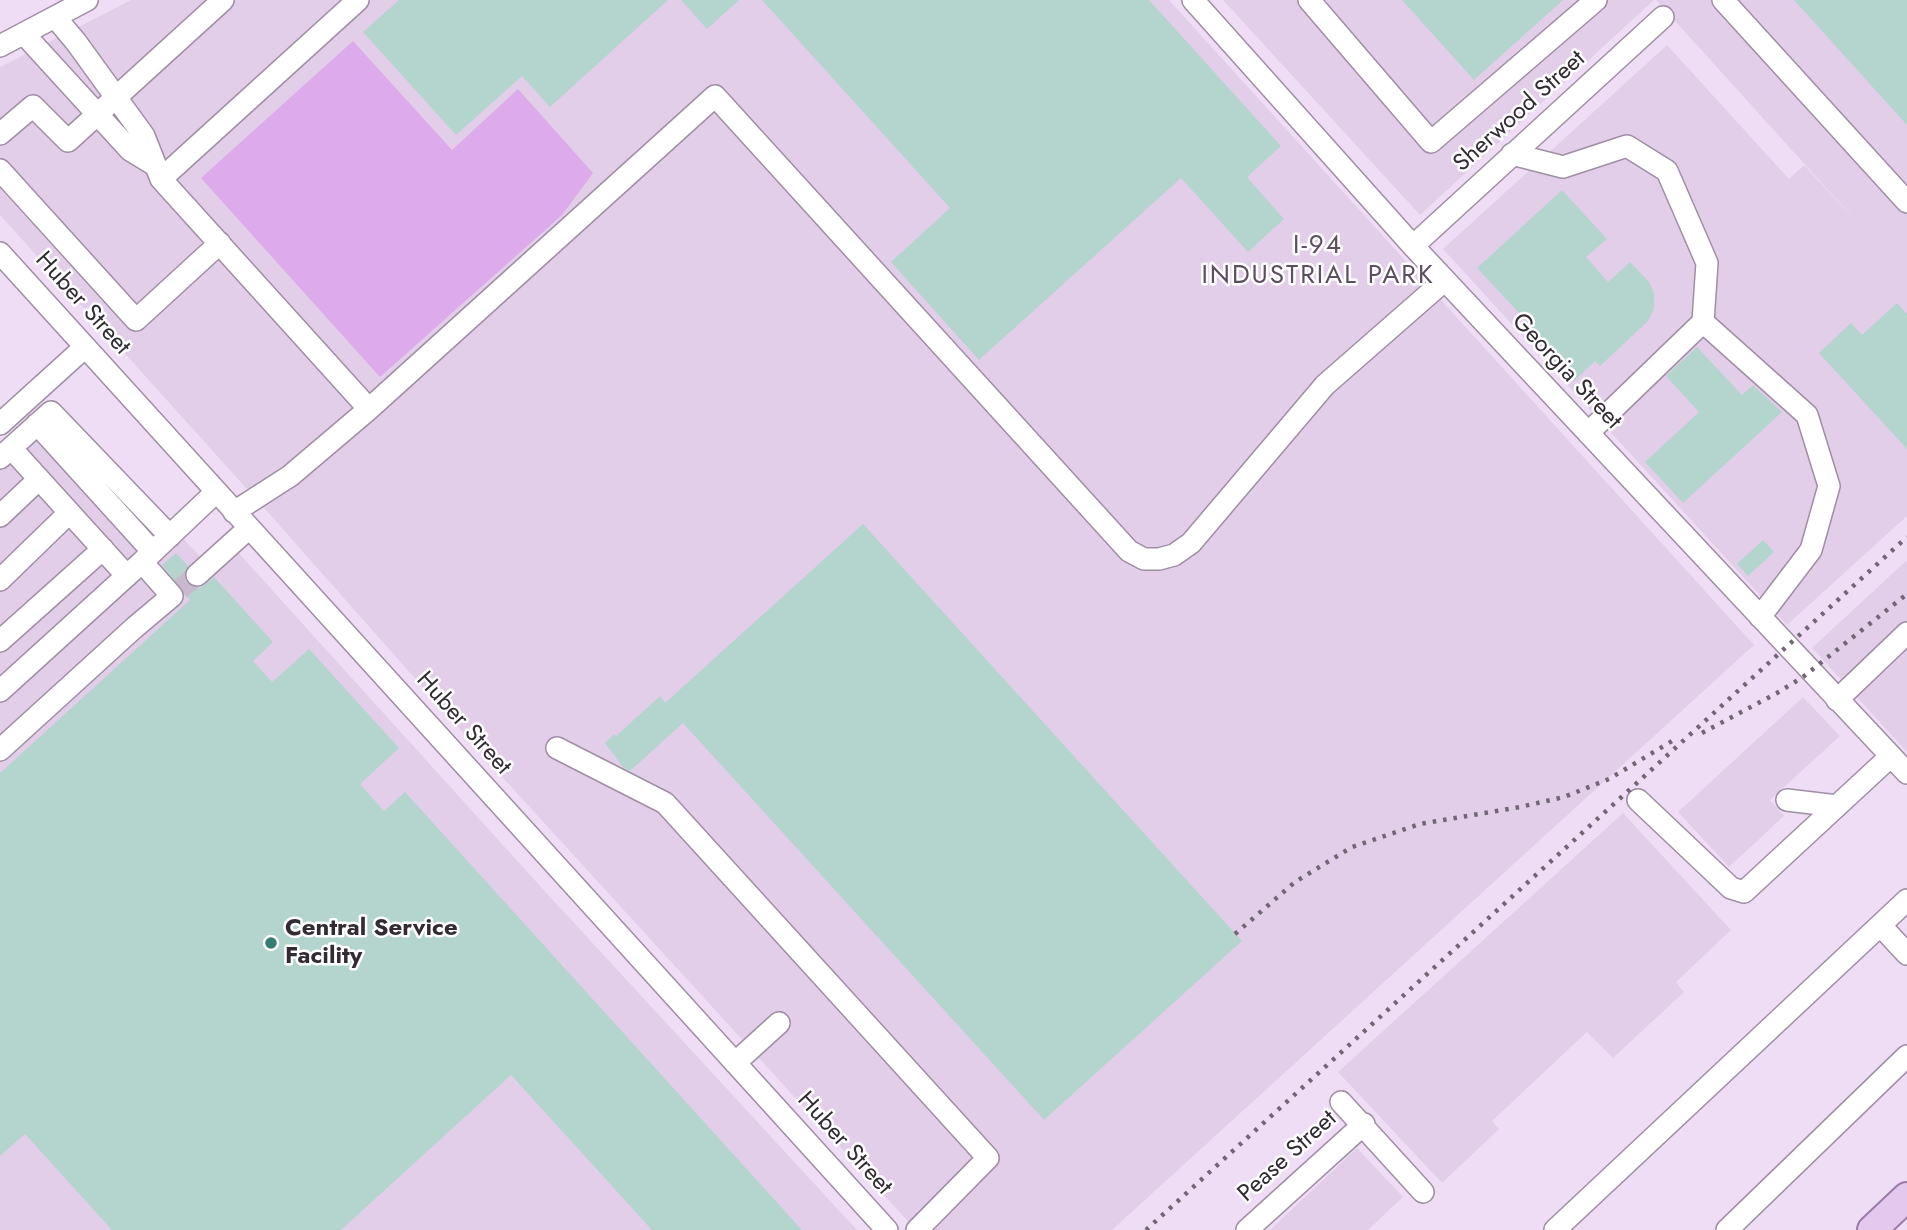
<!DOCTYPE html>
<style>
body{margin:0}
canvas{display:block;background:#efddf5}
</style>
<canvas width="1907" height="1230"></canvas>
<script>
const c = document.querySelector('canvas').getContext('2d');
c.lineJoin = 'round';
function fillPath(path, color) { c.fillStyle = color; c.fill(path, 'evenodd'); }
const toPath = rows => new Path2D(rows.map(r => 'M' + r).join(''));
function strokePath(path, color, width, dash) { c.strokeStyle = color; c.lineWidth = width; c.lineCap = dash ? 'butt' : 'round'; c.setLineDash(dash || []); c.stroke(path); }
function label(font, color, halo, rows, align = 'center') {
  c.font = font + ' Jost,sans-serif'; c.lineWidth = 5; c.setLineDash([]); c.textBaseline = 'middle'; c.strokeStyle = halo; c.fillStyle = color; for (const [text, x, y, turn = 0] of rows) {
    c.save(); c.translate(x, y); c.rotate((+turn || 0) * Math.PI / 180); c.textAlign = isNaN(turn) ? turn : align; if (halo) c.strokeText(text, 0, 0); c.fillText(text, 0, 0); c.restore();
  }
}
fillPath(toPath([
 [131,0,1169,0,1754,645,1112,1230,916,1230,504,779,273,518,0,215,0,67],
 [1223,0,1654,0,1420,215],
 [1656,0,1907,0,1907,516,1787,625,1443,249,1667,45,1789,179,1804,165,1867,233],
 [53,402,212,569,235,549,541,887,857,1230,0,1230,0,449],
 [1907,560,1907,752,1812,648],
 [1803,697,1840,736,1770,800,1784,816,1729,867,1678,812],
 [1623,813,1731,930,1676,982,1684,992,1613,1058,1587,1032,1492,1121,1499,1129,1442,1183,1338,1072],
 [1357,1148,1403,1197,1368,1230,1270,1230]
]), '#e3ceea');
fillPath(toPath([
 [353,41,452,150,518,89,593,173,562,215,380,377,201,178]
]), '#ddaaec');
fillPath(toPath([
 [399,0,668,0,550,107,522,76,456,135,363,32],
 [681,0,739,0,707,29],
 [762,0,1149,0,1281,146,1247,177,1284,219,1248,252,1181,178,979,360,891,262,950,208],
 [1402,0,1563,0,1474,80],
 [1794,0,1907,0,1907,125],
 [1562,190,1607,239,1586,257,1608,282,1630,262,1649,282,1654,293,1654,309,1648,321,1600,366,1595,361,1574,381,1552,358,1553,356,1546,348,1549,345,1477,268],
 [1897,303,1907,314,1907,449,1819,353,1851,323,1862,335],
 [1697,347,1742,395,1753,385,1782,412,1683,503,1645,462,1699,412,1666,376],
 [863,524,1242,941,1044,1120,683,723,630,771,623,767,605,743,614,734,616,736,660,696,665,703],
 [1763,540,1774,552,1748,576,1737,564],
 [176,553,188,566,184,577,188,584,194,588,200,588,214,577,273,642,253,661,272,682,309,649,399,748,360,784,384,811,405,792,802,1230,652,1230,511,1075,341,1230,112,1230,25,1134,0,1156,0,773,190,600,162,565]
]), '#b4d5ce');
strokePath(toPath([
 [180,589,197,575]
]), '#c9b9ce', 21, [21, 10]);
const minor = toPath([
 [1193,0,1413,246,1907,773],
 [1309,0,1431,142,1596,0],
 [1723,0,1907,202],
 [55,17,76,42,144,136,161,179,369,409],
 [24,34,130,150,153,164],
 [0,46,87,0],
 [0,134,33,106,68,141,223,0],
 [1512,154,1563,167,1627,146,1667,171,1707,263,1703,322],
 [0,170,136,320,220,243],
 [161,179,358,0],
 [1413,246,1663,17],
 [0,253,887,1230],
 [0,424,85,347],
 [37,424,153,552],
 [1588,433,1703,322,1807,415,1829,486,1811,550,1760,617],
 [11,448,127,576],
 [0,458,51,412,170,536],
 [234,512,290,476,369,409,715,96,1129,551,1144,559,1159,559,1174,555,1191,543,1325,385,1445,280],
 [0,516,39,479],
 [197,575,249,528],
 [0,580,69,513],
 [0,641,103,549],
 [0,691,142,562],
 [1837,700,1907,633],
 [557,748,665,803,988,1158,917,1230],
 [0,750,134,628,172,596,142,562,216,492],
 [1638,800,1731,888,1744,892,1891,756],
 [1787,800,1837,806],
 [1881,926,1907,954],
 [735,1063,779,1023],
 [1341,1102,1423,1192],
 [1247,1230,1364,1124],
 [1555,1230,1907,900],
 [1727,1230,1907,1056]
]);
const major = toPath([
 [1872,1230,1907,1197]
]);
strokePath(minor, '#9f8ea4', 24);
strokePath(major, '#9b7aa6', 32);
strokePath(minor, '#fff', 21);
strokePath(major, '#e5c8ee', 28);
strokePath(toPath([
 [1702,733,1777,693,1803,677,1907,594],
 [1235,934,1295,882,1352,847,1420,824,1520,807,1564,797,1609,779,1672,741],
 [1146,1230,1907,537]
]), '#716674', 4.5, [3.5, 7]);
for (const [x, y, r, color] of [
 [271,943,7,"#377c70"]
]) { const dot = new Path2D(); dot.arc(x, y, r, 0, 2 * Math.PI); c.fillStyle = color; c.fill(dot); strokePath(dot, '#fff', 2.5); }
label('24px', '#322b34', '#fff', [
 ["Sherwood Street",1520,112,-42],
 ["Huber Street",82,304,48],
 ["Georgia Street",1566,372,47],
 ["Huber Street",463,724,48],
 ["Huber Street",844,1144,48],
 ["Pease Street",1288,1157,-42]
]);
label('bold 24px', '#322b34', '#fff', [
 ["Central Service",285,929],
 ["Facility",285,957]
], 'left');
c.letterSpacing = '2px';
label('26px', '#5c4d61', '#fff', [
 ["I-94",1318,247],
 ["INDUSTRIAL PARK",1318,277]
]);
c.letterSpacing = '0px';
</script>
